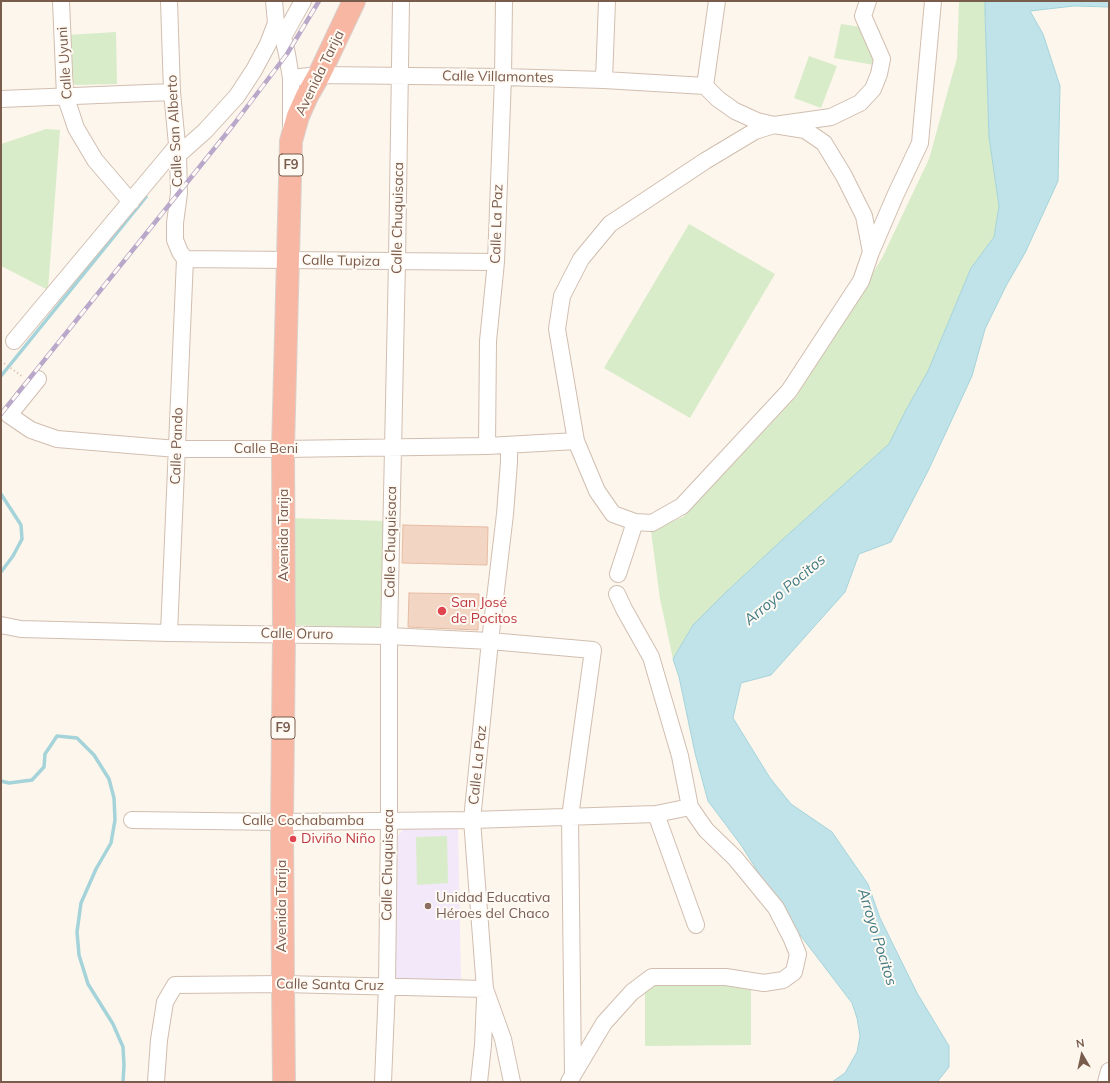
<!DOCTYPE html>
<meta charset="utf-8">
<style>
body{margin:0}
#map{position:relative;width:1110px;height:1083px;overflow:hidden;background:#fdf6ec;font-family:Mulish,sans-serif}
canvas{display:block}
.frame{position:absolute;inset:0;border:2px solid #7a5c4d;pointer-events:none}
.north{position:absolute;left:1062px;top:1035px;width:40px;height:40px;-webkit-text-stroke:3px #fffaf3;paint-order:stroke;rotate:351deg;font-size:11px;font-weight:700;line-height:16px;text-align:center;color:#7a5c4d}
.north::after{content:'';display:block;margin:auto;width:14px;height:18px;background:#7a5c4d;clip-path:polygon(50% 0,100% 100%,50% 72%,0 100%)}
</style>
<div id="map">
<canvas width="1110" height="1083"></canvas>
<div class="frame"></div>
<div class="north">N</div>
</div>
<script>
const c = document.querySelector('canvas').getContext('2d');
c.lineJoin = 'round';
function fillPath(path, color) { c.fillStyle = color; c.fill(path, 'evenodd'); }
const toPath = rows => new Path2D(rows.map(r => 'M' + r).join(''));
function strokePath(path, color, width, dash) { c.strokeStyle = color; c.lineWidth = width; c.lineCap = dash ? 'butt' : 'round'; c.setLineDash(dash || []); c.stroke(path); }
function label(font, color, halo, rows, align = 'center') {
  c.font = font + ' Mulish,sans-serif'; c.lineWidth = 4; c.setLineDash([]); c.textBaseline = 'middle'; c.strokeStyle = halo; c.fillStyle = color; for (const [text, x, y, turn = 0] of rows) {
    c.save(); c.translate(x, y); c.rotate((+turn || 0) * Math.PI / 180); c.textAlign = isNaN(turn) ? turn : align; if (halo) c.strokeText(text, 0, 0); c.fillText(text, 0, 0); c.restore();
  }
}
fillPath(toPath([
 [458,826,461,982,398,980,395,975,398,836,404,828]
]), '#f3e8fa');
fillPath(toPath([
 [959,1,985,1,985,13,989,137,999,206,994,237,971,268,928,371,906,410,889,444,782,540,725,593,693,625,673,659,660,599,651,531,683,517,796,397,882,258,929,159,957,58],
 [841,24,880,30,874,65,834,58],
 [116,32,117,84,75,85,70,80,67,35],
 [809,56,837,66,821,108,794,98],
 [46,129,60,130,48,290,1,266,1,144],
 [689,224,775,274,690,418,604,368],
 [290,518,385,521,380,626,375,628,291,625],
 [447,836,448,883,417,885,416,837],
 [751,985,751,1045,645,1046,645,986]
]), '#d8ecc9');
const water = toPath([
 [985,1,1109,1,1109,7,1074,6,1030,11,1043,34,1060,86,1058,181,1025,253,1006,286,985,329,972,376,928,471,891,542,859,554,845,592,771,675,741,683,733,718,770,778,791,804,832,832,868,884,880,918,917,993,949,1046,949,1067,937,1082,832,1082,845,1073,857,1052,860,1036,857,1018,852,1003,788,919,741,845,708,801,695,753,679,677,673,659,693,625,725,593,782,540,889,444,906,410,928,371,971,268,994,237,999,206,989,137,985,13,985,1]
]);
fillPath(water, '#bfe3e8');
strokePath(water, '#a5d3da', 1);
strokePath(toPath([
 [1,376,146,197],
 [1,494,21,525,22,539,13,556,1,572],
 [1,781,9,783,32,780,44,767,45,754,57,736,77,738,94,755,109,779,114,798,115,820,111,843,96,869,81,903,77,932,79,955,88,984,113,1024,123,1047,124,1065,123,1082]
]), '#a5d3da', 3.5);
const building = toPath([
 [403,525,488,527,487,565,402,563,403,525],
 [409,593,479,594,478,630,408,627,409,593]
]);
fillPath(building, '#f3d5c3');
strokePath(building, '#e6bba3', 1);
const minor = toPath([
 [61,1,65,96,70,110,76,128,95,160,131,202],
 [169,1,172,92,178,155,179,193,175,223,175,240,180,252,185,259],
 [274,1,276,23,283,37,287,54,291,78,291,126],
 [283,37,303,1],
 [291,78,319,75,503,77,604,80,705,86],
 [604,80,607,1],
 [705,86,718,99,735,111,757,121,774,125,831,117,860,103,873,89,879,74,882,59,863,16,868,1],
 [705,86,717,1],
 [1,99,172,92],
 [774,125,805,130,824,143,844,176,864,216,871,252,861,281,789,391,682,506,652,523,635,522,613,514,597,491,576,441,557,329,562,296,581,259,610,224,705,161,755,131,774,125],
 [178,155,205,131,237,96,254,70,268,44,276,23],
 [871,252,895,196,920,143,933,1],
 [185,259,496,262],
 [14,341,177,146],
 [38,379,9,415,31,430,57,439,177,449,283,449,487,446,576,441],
 [509,445,509,462,505,514,490,641,472,820,485,989,503,1039,512,1082],
 [487,446,488,341,496,262,503,77,504,1],
 [618,574,635,522],
 [1,625,21,629,169,633,389,636,490,641,593,650,570,817,573,1075,569,1082],
 [169,633,185,259],
 [656,814,696,925],
 [132,820,282,822,472,820,656,814,690,807],
 [573,1075,604,1023,632,992,652,977,726,977,764,983,783,980,794,972,798,954,791,937,776,908,735,858,706,830,690,807,680,756,651,657,624,609,617,594],
 [156,1082,159,1040,165,1002,175,985,283,984,485,989],
 [383,1082,387,986,389,821,389,636,397,261,401,1],
 [479,1082,483,1045,485,999],
 [1106,1082,1109,1071]
]);
const highway = toPath([
 [284,1082,283,984,282,822,284,634,283,449,291,141,298,116,307,96,319,75,354,1]
]);
strokePath(minor, '#d1beb0', 18);
strokePath(highway, '#dad1cd', 24);
strokePath(toPath([
 [1,361,23,377]
]), '#d9b8a5', 2, [1, 3]);
strokePath(minor, '#fff', 16);
strokePath(highway, '#f7b7a3', 22);
const rail = toPath([
 [1,414,234,124,287,54,319,1]
]);
strokePath(rail, '#b9a8c9', 4.5);
strokePath(rail, '#fffaf3', 3, [9]);
for (const [x, y, r, color] of [
 [442,611,5,"#e0444e"],
 [293,839,4,"#e0444e"],
 [428,906,4,"#8d6e63"]
]) { const dot = new Path2D(); dot.arc(x, y, r, 0, 2 * Math.PI); c.fillStyle = color; c.fill(dot); strokePath(dot, '#fffaf3', 1.5); }
for (const [x, y, w] of [
 [291,165,24],
 [283,728,24]
]) { const box = new Path2D(); box.roundRect(x - w / 2, y - 11, w, 22, 3); c.fillStyle = '#fffaf3'; c.fill(box); strokePath(box, '#7a5c4d', 1); }
label('bold 13px', '#7a5c4d', null, [
 ["F9",291,165],
 ["F9",283,728]
]);
label('14px', '#7a5c4d', '#fffaf3', [
 ["Calle Uyuni",65,63,-94],
 ["Avenida Tarija",320,73,-64],
 ["Calle Villamontes",498,77,1],
 ["Calle San Alberto",175,131,-93],
 ["Calle Chuquisaca",398,218,-89],
 ["Calle La Paz",497,224,-88],
 ["Calle Tupiza",341,261,1],
 ["Calle Pando",177,446,-88],
 ["Calle Beni",266,449],
 ["Avenida Tarija",284,535,-90],
 ["Calle Chuquisaca",391,542,-89],
 ["Calle Oruro",297,634,1],
 ["Calle La Paz",478,765,-84],
 ["Calle Cochabamba",303,821],
 ["Calle Chuquisaca",388,865,-89],
 ["Avenida Tarija",282,906,-90],
 ["Calle Santa Cruz",330,985,1]
]);
label('14px', '#be3a42', '#fffaf3', [
 ["San José",451,603],
 ["de Pocitos",451,619],
 ["Diviño Niño",301,839]
], 'left');
label('14px', '#785e54', '#fffaf3', [
 ["Unidad Educativa",436,898],
 ["Héroes del Chaco",436,914]
], 'left');
label('italic 15px', '#437c86', '#fffaf3', [
 ["Arroyo Pocitos",785,590,-40],
 ["Arroyo Pocitos",877,937,73]
]);
</script>
